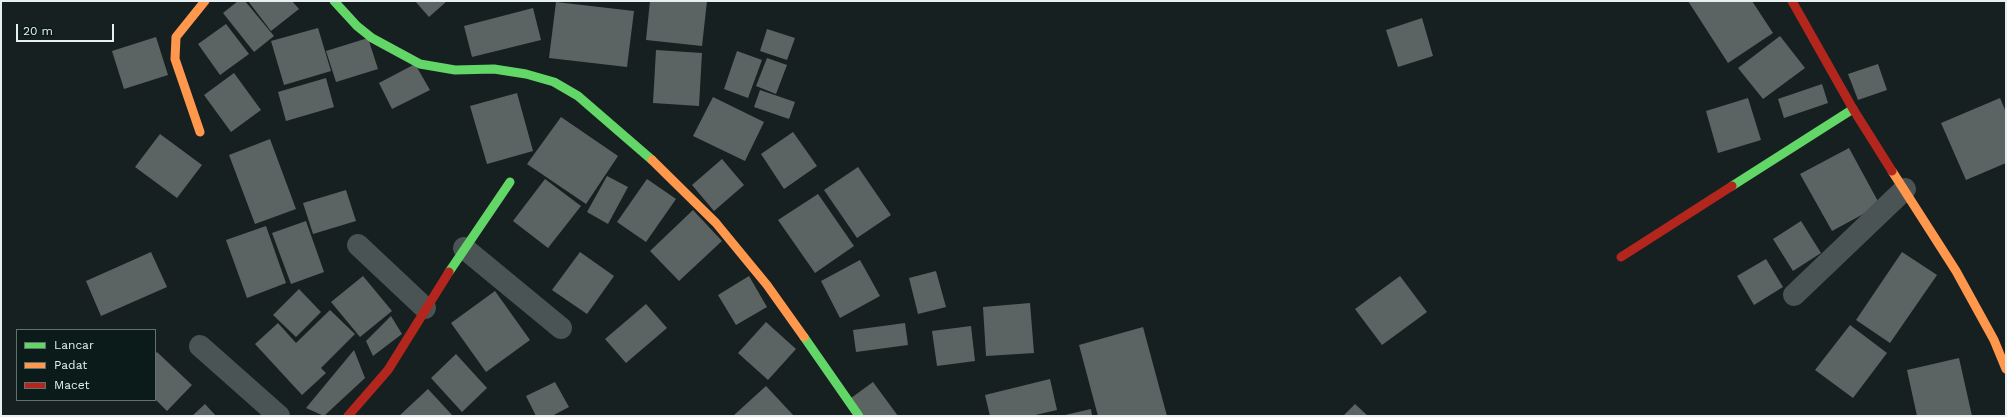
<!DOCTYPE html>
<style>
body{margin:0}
#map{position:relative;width:2007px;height:417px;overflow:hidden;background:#172020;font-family:"Work Sans",sans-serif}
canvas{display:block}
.frame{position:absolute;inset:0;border:2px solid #e6f0f0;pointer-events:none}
.legend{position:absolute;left:16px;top:329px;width:140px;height:72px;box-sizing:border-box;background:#0a1b1a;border:1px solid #627070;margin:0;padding:5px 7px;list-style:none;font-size:12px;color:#e6f0f0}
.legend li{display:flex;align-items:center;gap:8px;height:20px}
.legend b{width:20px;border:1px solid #627070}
.scale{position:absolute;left:16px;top:24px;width:98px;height:18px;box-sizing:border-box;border:2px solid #e6f0f0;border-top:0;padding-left:5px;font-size:12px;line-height:14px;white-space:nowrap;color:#e6f0f0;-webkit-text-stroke:3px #0a1b1a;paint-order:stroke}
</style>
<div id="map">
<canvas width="2007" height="417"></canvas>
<div class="frame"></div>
<ul class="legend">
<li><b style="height:5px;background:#63d668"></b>Lancar</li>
<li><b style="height:5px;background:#ff974d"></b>Padat</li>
<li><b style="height:5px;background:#b3261e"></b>Macet</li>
</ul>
<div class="scale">20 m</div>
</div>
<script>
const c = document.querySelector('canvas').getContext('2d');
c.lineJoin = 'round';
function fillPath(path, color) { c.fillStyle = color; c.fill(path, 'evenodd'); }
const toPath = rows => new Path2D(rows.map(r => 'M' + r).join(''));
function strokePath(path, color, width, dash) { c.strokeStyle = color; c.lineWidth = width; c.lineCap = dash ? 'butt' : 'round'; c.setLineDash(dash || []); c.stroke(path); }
fillPath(toPath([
 [238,1,245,1,274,36,254,52,223,13],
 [248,1,292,1,299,9,271,31],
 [415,1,447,1,429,17],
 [650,1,707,1,702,46,646,40],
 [1688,1,1752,1,1773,33,1728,63],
 [556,2,634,11,627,67,549,58],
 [533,8,541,40,472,57,464,26],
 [1422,18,1433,56,1398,67,1386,30],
 [226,24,249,54,220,75,198,44],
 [318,28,331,71,284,85,271,41],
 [767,29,795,38,787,60,760,51],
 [1780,36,1805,68,1763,99,1738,68],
 [156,37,168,75,124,89,112,51],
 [368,38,378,69,336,82,326,51],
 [656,50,702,53,699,106,653,103],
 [737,51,762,60,748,98,724,89],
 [767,58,787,65,776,94,756,86],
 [415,64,430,90,392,109,379,83],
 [1878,64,1887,90,1858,100,1848,74],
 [234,73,261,110,231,132,204,95],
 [326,78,334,107,286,121,278,92],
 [1822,84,1828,103,1784,118,1778,99],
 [760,90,795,102,789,119,754,107],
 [517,93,533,151,487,164,470,106],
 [713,97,764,122,745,161,693,136],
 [1748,98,1761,140,1718,153,1706,111],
 [2000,98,2006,112,2006,163,1966,180,1941,123],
 [561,117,618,156,586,204,527,164],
 [793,132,817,166,784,189,761,154],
 [160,134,202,165,177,198,135,167],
 [270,139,296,209,255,224,229,155],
 [1849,148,1880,205,1832,231,1800,174],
 [722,159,744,185,714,211,692,185],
 [858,167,891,215,857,238,824,190],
 [607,176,628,187,608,224,587,212],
 [545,179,581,206,548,248,513,221],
 [647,179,676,199,646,242,617,222],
 [346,190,356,221,313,234,303,203],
 [818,194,854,246,815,273,778,220],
 [693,210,722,241,679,281,650,251],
 [306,221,324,272,291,284,272,233],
 [1801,221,1821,253,1793,271,1773,239],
 [266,226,286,283,247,298,226,240],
 [151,252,167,287,101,316,86,281],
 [580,252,614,276,587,314,552,290],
 [1902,252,1937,275,1890,343,1856,320],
 [1766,259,1783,287,1754,305,1737,276],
 [860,260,880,296,840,318,821,281],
 [936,271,946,307,918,314,909,278],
 [363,276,392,311,360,337,331,302],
 [749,276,767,307,736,325,718,295],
 [1400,276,1427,312,1382,345,1355,309],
 [299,289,321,312,296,337,273,315],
 [495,291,530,340,486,372,451,323],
 [1030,303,1034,353,986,356,983,307],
 [646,304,667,328,626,363,605,339],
 [330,310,355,334,321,368,326,373,302,395,255,344,278,323,296,343],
 [391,316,402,334,373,356,366,341],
 [766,322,796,349,768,380,738,353],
 [905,323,908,345,856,352,853,330],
 [1850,325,1887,353,1853,398,1815,370],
 [971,326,975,361,937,366,932,331],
 [1143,327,1167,416,1098,416,1079,345],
 [354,350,365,378,324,416,306,408],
 [157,352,192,385,167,411,155,399,155,354],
 [456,354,487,388,462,412,431,378],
 [1959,358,1972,416,1917,416,1907,370],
 [1050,379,1057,410,1031,416,990,416,985,395],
 [555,382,569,407,552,416,536,416,526,396],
 [873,382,898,416,864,416,851,398],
 [766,386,794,416,733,416],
 [428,389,453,416,399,416],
 [205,404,216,416,192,416],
 [1355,404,1368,416,1343,416],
 [1091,409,1092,416,1065,416,1065,415]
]), '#5c6363');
strokePath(toPath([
 [358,245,425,308],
 [464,248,561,328],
 [1794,295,1905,189],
 [200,346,279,416]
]), '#4b5454', 22);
strokePath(toPath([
 [334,1,357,26,372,38,420,64,455,70,494,69,526,74,554,82,578,96,652,160],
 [1732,186,1853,109],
 [449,272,510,182],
 [804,337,859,416]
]), '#63d668', 9);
strokePath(toPath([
 [200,132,175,59,176,37,205,1],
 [652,160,716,223,767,285,804,337],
 [1892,171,1956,271,1994,340,2006,369]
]), '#ff974d', 9);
strokePath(toPath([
 [1792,1,1853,109,1892,171],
 [1621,257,1732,186],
 [348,416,388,370,449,272]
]), '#b3261e', 9);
</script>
